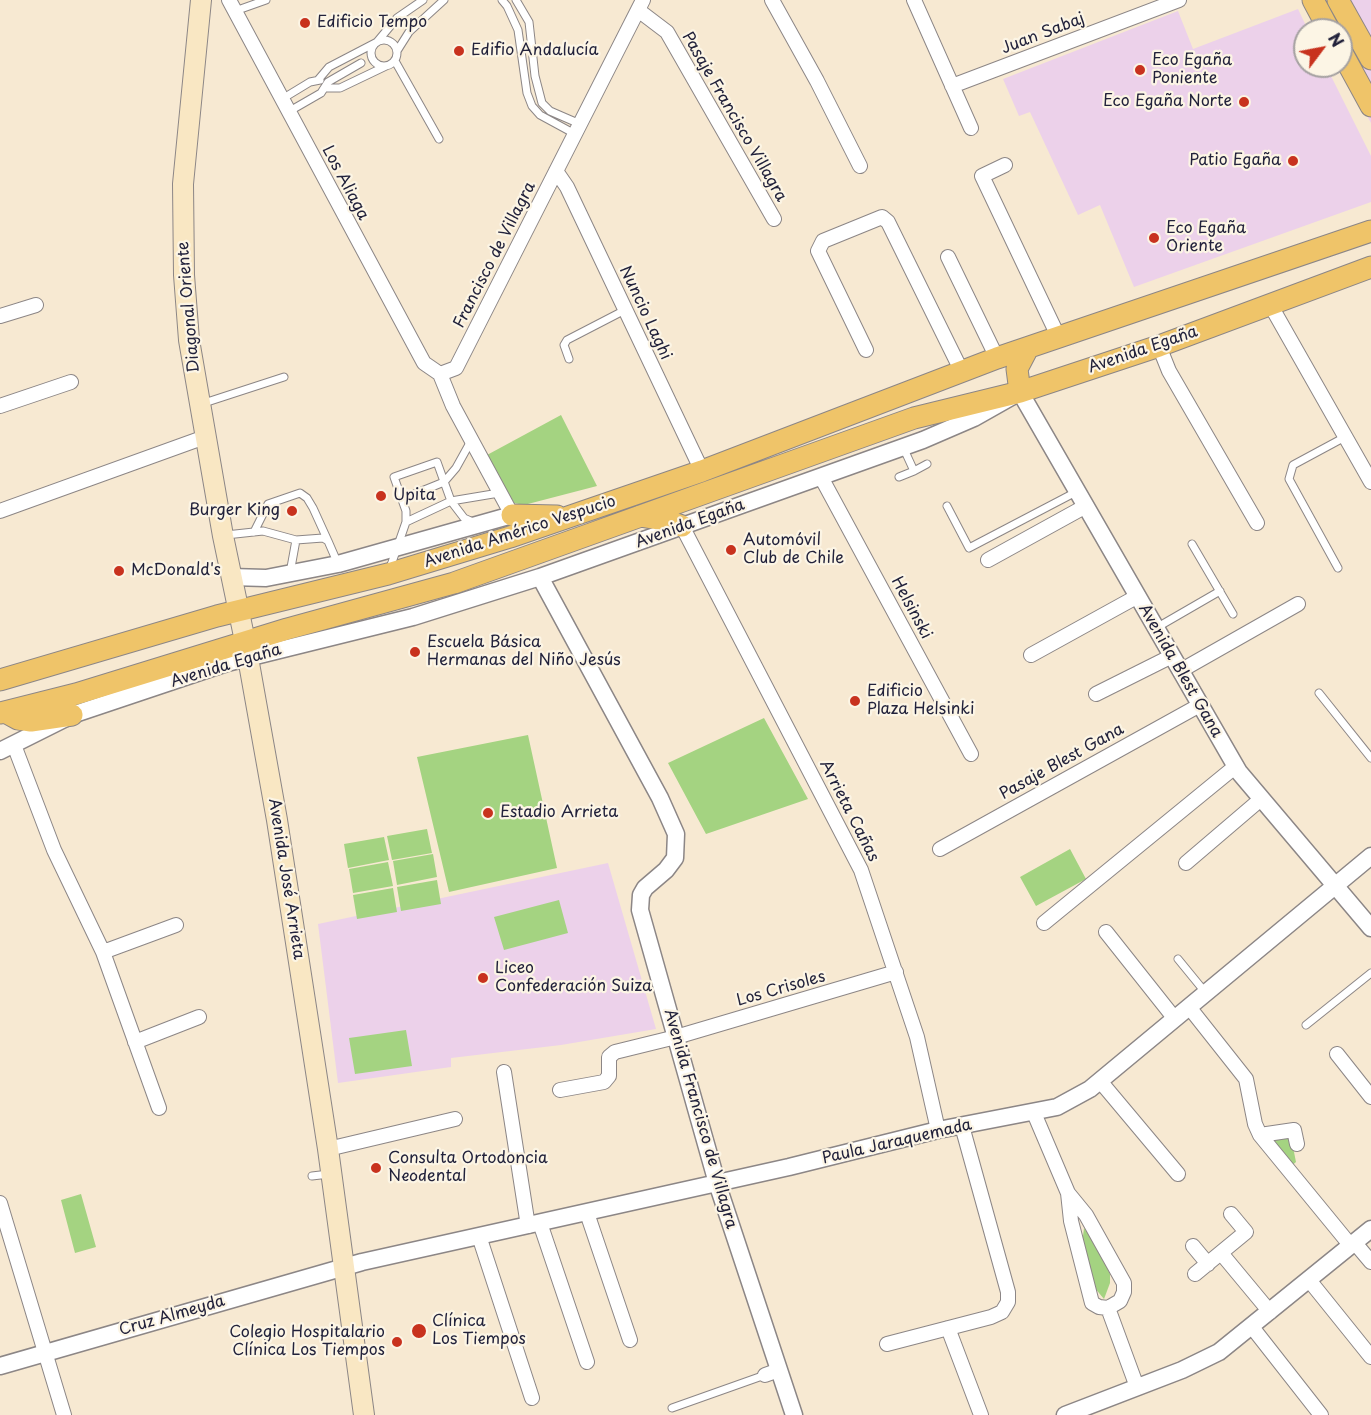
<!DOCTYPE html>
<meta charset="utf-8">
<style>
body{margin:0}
#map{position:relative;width:1371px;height:1415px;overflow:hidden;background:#f7e9d2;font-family:"Playpen Sans",sans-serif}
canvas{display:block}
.north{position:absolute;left:1293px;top:18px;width:60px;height:60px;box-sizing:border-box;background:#fcf5e5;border:2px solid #a5a1a1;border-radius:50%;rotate:58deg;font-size:16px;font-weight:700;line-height:24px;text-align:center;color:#22223b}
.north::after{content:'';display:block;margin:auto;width:21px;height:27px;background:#c8321e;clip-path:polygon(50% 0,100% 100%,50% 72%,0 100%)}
</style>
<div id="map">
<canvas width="1371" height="1415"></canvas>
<div class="north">N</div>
</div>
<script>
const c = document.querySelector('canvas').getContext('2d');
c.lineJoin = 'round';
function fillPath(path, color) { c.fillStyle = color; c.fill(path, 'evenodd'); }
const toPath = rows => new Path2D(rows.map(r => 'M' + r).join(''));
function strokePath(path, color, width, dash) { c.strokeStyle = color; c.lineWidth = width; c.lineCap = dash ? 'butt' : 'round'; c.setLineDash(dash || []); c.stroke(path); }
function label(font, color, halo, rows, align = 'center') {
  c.font = font + ' "Playpen Sans",sans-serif'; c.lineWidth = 4.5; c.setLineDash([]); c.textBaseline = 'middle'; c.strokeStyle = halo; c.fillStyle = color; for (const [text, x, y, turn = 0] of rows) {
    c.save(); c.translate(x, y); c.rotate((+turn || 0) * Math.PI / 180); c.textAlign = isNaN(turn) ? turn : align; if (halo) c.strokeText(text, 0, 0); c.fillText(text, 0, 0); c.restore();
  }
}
fillPath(toPath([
 [1302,0,1371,0,1371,123,1339,66,1341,66,1341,30,1319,30],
 [1298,9,1308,30,1305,30,1305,66,1326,66,1371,156,1371,202,1134,287,1100,205,1078,215,1030,112,1019,116,1003,79,1178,11,1193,49],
 [608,863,656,1029,561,1045,451,1058,451,1067,338,1083,318,924]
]), '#ecd1ea');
fillPath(toPath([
 [561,415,597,486,524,505,514,503,487,455],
 [764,718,808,799,706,834,668,763],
 [528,735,557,868,449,892,417,757],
 [427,829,432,853,392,860,387,836],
 [384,837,389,860,348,868,344,844],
 [1070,849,1086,879,1036,906,1020,877],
 [433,854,437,877,397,885,393,861],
 [388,862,393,886,353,893,349,869],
 [437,880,441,904,401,911,397,887],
 [393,888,397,912,357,919,353,895],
 [559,900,568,933,504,950,494,917],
 [406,1030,412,1066,355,1074,349,1038],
 [1290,1132,1296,1162,1289,1168,1264,1136],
 [81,1194,96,1247,75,1253,61,1200],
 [1084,1228,1098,1248,1110,1274,1110,1283,1104,1299,1094,1287,1082,1244]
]), '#a4d381');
const service = toPath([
 [502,0,507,6,518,30,527,93,532,106,540,115,575,134],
 [516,0,529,22,535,76,542,103,550,111,580,124],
 [235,11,266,0],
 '371 53a13 13 0 1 1 26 0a13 13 0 1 1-26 0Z',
 [397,51,409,32,444,0],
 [395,61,439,139],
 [318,80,329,67,377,42,397,18,423,0],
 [325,88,340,88,386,66],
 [282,99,310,82,320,80],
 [288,112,321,93,328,82,361,63],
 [569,359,564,345,567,340,625,310],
 [201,404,284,377],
 [903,447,914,471,927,464],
 [899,477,914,471],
 [402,499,444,482,456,468,471,441],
 [947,506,969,548,1076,492],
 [406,522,451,501,499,493],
 [254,532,268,504,300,493,307,498,313,508,328,541],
 [226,535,263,531,296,540,323,538,328,541,338,564],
 [1192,544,1233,614],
 [390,568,406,522,406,511,394,477,437,462,451,501,464,518,475,523],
 [1338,568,1289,479,1293,465,1345,437],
 [290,573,296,540],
 [1156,628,1220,591],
 [1319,693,1371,758],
 [1178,959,1205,992],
 [1306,1025,1371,973],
 [312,1176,329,1174],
 [672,1408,765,1375]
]);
const minor = toPath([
 [229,0,424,363,440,374],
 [772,0,817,81,860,166],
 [914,0,971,128],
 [638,10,667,32,774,219],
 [952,86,1179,0],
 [1005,165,982,176,1059,338],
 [556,171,567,187,702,471],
 [948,257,997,358],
 [1271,306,1371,482],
 [0,316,36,305],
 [1159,346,1169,371,1257,523],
 [866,350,818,251,823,241,882,217,888,222,962,372],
 [440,374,456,368,643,0],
 [440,374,453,406,512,515],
 [0,406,71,382],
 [821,477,971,754],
 [0,511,205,437],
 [682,526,861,870,917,1037,938,1130],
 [988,560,1086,506],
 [1031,655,1138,596],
 [1180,671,1298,604],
 [1096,694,1172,656],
 [14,745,54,850,103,952,159,1108],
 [940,849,1200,705],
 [1186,863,1261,799],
 [1044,923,1236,766],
 [1106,932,1175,1019],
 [103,952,176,925],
 [1189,1007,1246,1079,1255,1124,1260,1135,1351,1246],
 [135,1042,199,1017],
 [1337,1054,1371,1097],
 [504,1072,528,1226],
 [1100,1081,1178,1174],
 [560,1090,604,1082,609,1076,609,1057,615,1052,676,1037,896,972],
 [1034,1113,1068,1193,1071,1221,1092,1303,1099,1307,1108,1308,1120,1301,1124,1292,1124,1283,1086,1215,1068,1193],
 [1260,1135,1294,1130,1297,1144],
 [328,1149,455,1119],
 [0,1203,64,1415],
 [587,1213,630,1340],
 [540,1223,587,1362],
 [479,1236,532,1398],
 [1355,1243,1371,1262],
 [1193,1246,1208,1264],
 [1221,1253,1270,1312],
 [1195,1274,1246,1232,1231,1214],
 [1309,1280,1371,1357],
 [1108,1308,1137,1387],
 [1252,1327,1321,1415],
 [948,1328,981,1415],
 [887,1344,991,1317,1002,1312,1008,1302,1008,1292,962,1126],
 [765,1375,779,1370]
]);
const tertiary = toPath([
 [231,577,266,578,338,564,512,515],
 [540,577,660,798,676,834,675,858,666,870,645,888,641,895,640,910,717,1183,794,1415],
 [0,751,72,715,227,663,413,617,540,577,923,440,974,418,1020,392,1239,772,1371,928],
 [0,1366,362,1262,789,1167,938,1130,1057,1107,1090,1089,1371,856],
 [1065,1415,1182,1370,1219,1352,1371,1229]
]);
const secondary = toPath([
 [201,0,183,184,184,275,189,340,223,536,245,641,277,820,328,1149,364,1415]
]);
const primary = toPath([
 [1313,0,1329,30],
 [1338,0,1371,59],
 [1341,51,1371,106],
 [1020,392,1017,369,1028,348],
 [512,515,557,516],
 [640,516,664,520,682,526],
 [0,680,217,616,388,574,510,537,702,471,997,358,1371,231],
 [5,712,18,719,31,721,72,715],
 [0,713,76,694,287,629,454,583,914,418,1020,392,1159,346,1371,267]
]);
strokePath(service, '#8c8686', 9);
strokePath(minor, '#8c8686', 16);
strokePath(tertiary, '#8c8686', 19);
strokePath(secondary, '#8c8686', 22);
strokePath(primary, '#8c8686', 23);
strokePath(service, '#fff', 7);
strokePath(minor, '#fff', 14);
strokePath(tertiary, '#fff', 16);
strokePath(secondary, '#f9e7c3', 20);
strokePath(primary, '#efc469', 21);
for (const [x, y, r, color] of [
 [305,23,6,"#c8321e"],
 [459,51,6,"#c8321e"],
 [1140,70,6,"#c8321e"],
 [1244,102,6,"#c8321e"],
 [1293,161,6,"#c8321e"],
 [1154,238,6,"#c8321e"],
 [381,496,6,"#c8321e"],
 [292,511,6,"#c8321e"],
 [731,550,6,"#c8321e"],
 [119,571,6,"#c8321e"],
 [415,652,6,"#c8321e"],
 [855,701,6,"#c8321e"],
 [488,813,6,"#c8321e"],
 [483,978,6,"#c8321e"],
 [376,1168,6,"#c8321e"],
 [419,1331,8,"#c8321e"],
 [397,1342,6,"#c8321e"]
]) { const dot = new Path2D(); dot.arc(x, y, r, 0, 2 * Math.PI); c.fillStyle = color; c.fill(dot); strokePath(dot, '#fcf5e5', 2); }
label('16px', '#22223b', '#fcf5e5', [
 ["Edificio Tempo",317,23],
 ["Edifio Andalucía",471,51],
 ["Eco Egaña",1152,61],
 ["Poniente",1152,79],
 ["Eco Egaña Norte",1232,102,"right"],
 ["Patio Egaña",1281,161,"right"],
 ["Eco Egaña",1166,229],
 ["Oriente",1166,247],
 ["Upita",393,496],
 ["Burger King",280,511,"right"],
 ["Automóvil",743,541],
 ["Club de Chile",743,559],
 ["McDonald's",131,571],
 ["Escuela Básica",427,643],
 ["Hermanas del Niño Jesús",427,661],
 ["Edificio",867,692],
 ["Plaza Helsinki",867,710],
 ["Estadio Arrieta",500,813],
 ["Liceo",495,969],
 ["Confederación Suiza",495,987],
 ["Consulta Ortodoncia",388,1159],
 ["Neodental",388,1177],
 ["Clínica",432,1322],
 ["Los Tiempos",432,1340],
 ["Colegio Hospitalario",385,1333,"right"],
 ["Clínica Los Tiempos",385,1351,"right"]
], 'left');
label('16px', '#22223b', '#fcf5e5', [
 ["Juan Sabaj",1043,34,-21],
 ["Pasaje Francisco Villagra",734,117,60],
 ["Los Aliaga",345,183,62],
 ["Francisco de Villagra",495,255,-63],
 ["Diagonal Oriente",189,307,-95],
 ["Nuncio Laghi",645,313,65],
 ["Avenida Egaña",1143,350,-19],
 ["Avenida Egaña",690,524,-20],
 ["Avenida Américo Vespucio",520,532,-18],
 ["Helsinski",911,608,62],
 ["Avenida Egaña",226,666,-17],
 ["Avenida Blest Gana",1180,671,60],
 ["Pasaje Blest Gana",1062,762,-29],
 ["Arrieta Cañas",849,811,63],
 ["Avenida José Arrieta",286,879,81],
 ["Los Crisoles",781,989,-16],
 ["Avenida Francisco de Villagra",700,1119,74],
 ["Paula Jaraquemada",897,1142,-13],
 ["Cruz Almeyda",172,1316,-16]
]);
</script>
